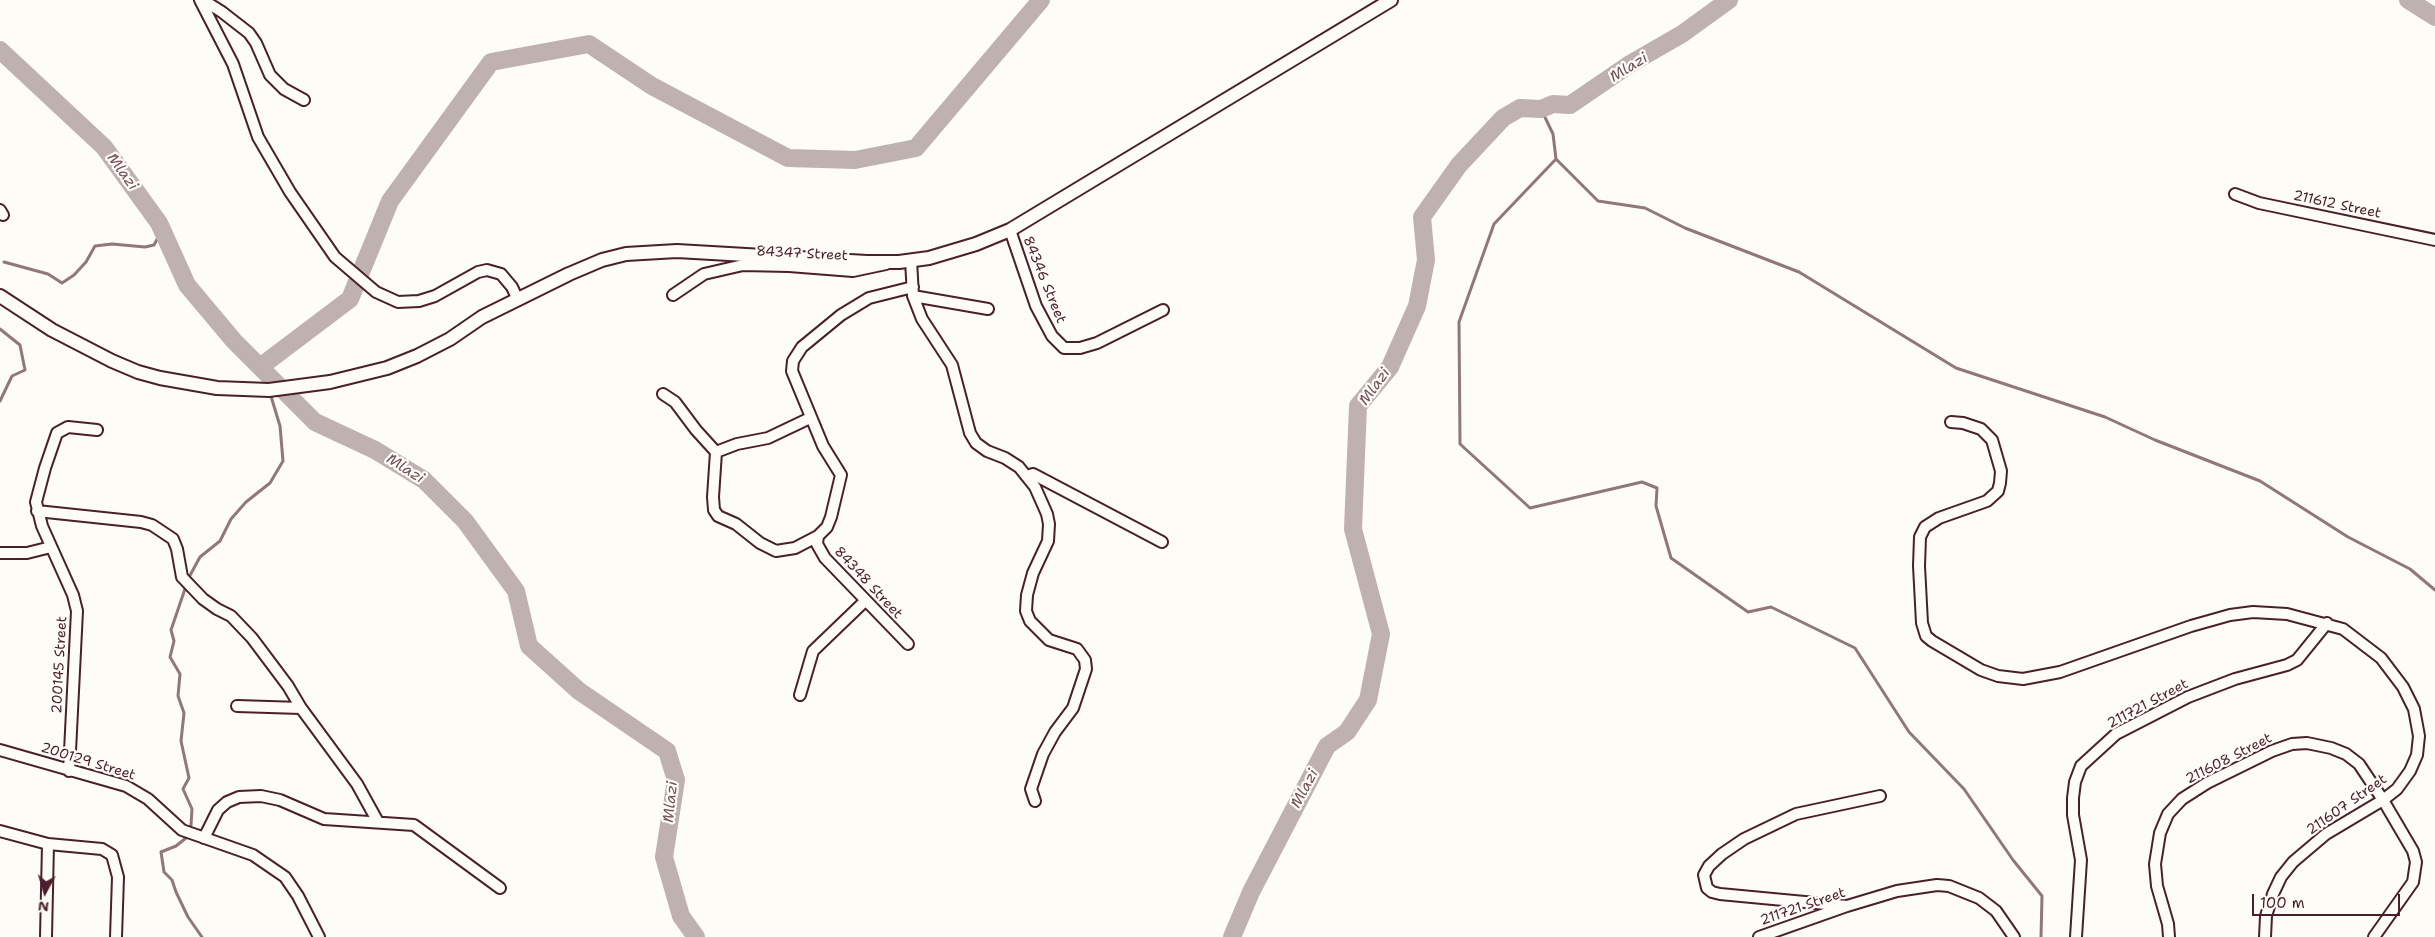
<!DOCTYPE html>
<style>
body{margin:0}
#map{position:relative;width:2435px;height:937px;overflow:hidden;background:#fdfcf7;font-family:"Shantell Sans",sans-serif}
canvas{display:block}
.north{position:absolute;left:20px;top:867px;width:50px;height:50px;-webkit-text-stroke:4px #fdfcf7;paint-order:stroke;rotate:186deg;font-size:14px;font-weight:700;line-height:20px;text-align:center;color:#4a1f2b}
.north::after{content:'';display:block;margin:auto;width:18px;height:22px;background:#4a1f2b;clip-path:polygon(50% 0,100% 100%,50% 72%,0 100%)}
.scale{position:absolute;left:2252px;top:894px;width:148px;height:22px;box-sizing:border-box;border:2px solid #4a1f2b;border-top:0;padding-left:6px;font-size:15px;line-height:18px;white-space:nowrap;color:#4a1f2b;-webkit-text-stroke:4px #fdfcf7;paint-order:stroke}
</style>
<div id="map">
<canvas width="2435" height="937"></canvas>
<div class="north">N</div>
<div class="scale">100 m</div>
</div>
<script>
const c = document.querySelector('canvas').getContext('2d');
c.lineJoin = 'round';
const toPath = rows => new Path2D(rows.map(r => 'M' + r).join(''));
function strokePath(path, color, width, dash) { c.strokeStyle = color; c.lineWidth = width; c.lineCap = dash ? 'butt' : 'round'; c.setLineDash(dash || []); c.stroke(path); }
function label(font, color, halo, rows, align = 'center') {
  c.font = font + ' "Shantell Sans",sans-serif'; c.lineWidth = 4.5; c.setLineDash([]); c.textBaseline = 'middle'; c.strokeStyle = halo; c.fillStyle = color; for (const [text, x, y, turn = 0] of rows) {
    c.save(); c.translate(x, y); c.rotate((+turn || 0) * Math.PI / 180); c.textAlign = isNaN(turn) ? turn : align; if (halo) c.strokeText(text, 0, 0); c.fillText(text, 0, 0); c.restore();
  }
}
strokePath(toPath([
 [1541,109,1553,134,1556,159,1598,201,1645,208,1685,228,1799,272,1956,368,2105,417,2155,440,2260,481,2348,537,2410,569,2435,590],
 [1556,159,1494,224,1459,322,1460,444,1530,508,1642,482,1657,488,1656,506,1671,558,1748,612,1771,607,1855,648,1909,732,1964,789,2013,860,2042,896,2041,937],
 [4,262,48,274,62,283,74,275,86,262,95,246,112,244,145,247,154,245,162,230],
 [0,329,20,345,25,370,12,376,0,401],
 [264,371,268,387],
 [188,579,200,557,220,541,231,519,246,502,270,483,283,461,280,426,270,393],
 [186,586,171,630,174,641,170,657,180,674,178,696,184,713,181,741,189,778,183,789,192,809,191,825,186,838,176,846,161,852,164,872,172,880,176,892,188,917,202,937]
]), '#91777b', 3);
strokePath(toPath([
 [2408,0,2435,17],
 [0,50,104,147,159,223,187,285,234,341,315,422,375,450,424,480,465,521,516,591,529,646,579,691,667,751,676,780,664,857,681,916,696,937],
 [260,367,350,299,390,201,491,62,589,44,652,86,788,158,855,160,916,148,1041,0],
 [1232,937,1251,892,1327,746,1347,732,1368,700,1381,634,1353,529,1358,406,1390,367,1417,306,1426,260,1422,217,1459,165,1503,118,1520,108,1541,109,1553,104,1570,105,1630,64,1682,34,1729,0]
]), '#c0b1b1', 18);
const minor = toPath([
 [200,0,233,64,258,137,290,192,335,257,376,292,398,302,419,301,435,296,478,272,487,270,501,274,512,287,518,300],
 [203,0,222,12,249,33,256,43,270,75,284,89,304,100],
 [2235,194,2259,203,2435,240],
 [0,210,3,215],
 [1010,230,1036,306,1052,336,1064,348,1080,348,1097,343,1163,310],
 [911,260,913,296,922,319,952,365,970,433,976,443,987,451,1005,458,1019,467,1035,487,1047,514,1049,524,1048,541,1033,573,1027,595,1026,611,1030,621,1049,640,1077,649,1085,660,1086,669,1073,708,1055,732,1043,754,1031,789,1035,801],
 [673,295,704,274,743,265,789,266,853,271,886,264],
 [913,296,988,309],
 [663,394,675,402,696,430,716,452,713,497,714,510,718,516,736,524,760,543,776,551,795,548,818,536],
 [1951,422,1963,423,1981,429,1992,440,2001,471,2000,483,1998,491,1987,501,1939,518,1925,527,1920,537,1919,566,1922,623,1926,636,1932,641,1981,670,1998,676,2023,679,2060,672,2191,626,2230,615,2253,612,2287,614,2343,629,2381,658,2403,687,2414,709,2419,736,2417,755,2410,771,2397,789,2383,800,2326,834,2293,862,2281,877,2273,894,2266,916,2265,937],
 [716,452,737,444,768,438,810,418],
 [1026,476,1033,474,1162,542],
 [37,511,141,522,152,525,173,539,177,549,182,577,203,599,217,609,231,616,252,638,288,686,301,708,357,784,378,822],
 [0,553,27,553,51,547],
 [908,644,825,558,817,544,818,536,827,527,831,517,841,475,823,446,792,371,793,361,802,347,841,315,869,298,913,287],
 [800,695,813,651,865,601],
 [237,706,301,708],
 [0,750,126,786,148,799,182,830,253,855,285,877,298,896,319,937],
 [69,771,77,611,73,595,42,526,36,502,45,468,57,433,68,427,97,430],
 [0,831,48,844,102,849,112,855,118,877,116,937],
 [204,838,218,810,227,802,239,797,261,796,280,800,324,819,414,825,500,888],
 [1847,906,1720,894,1712,892,1707,888,1704,875,1709,866,1722,854,1744,839,1796,814,1880,796],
 [46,937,48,844],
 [1759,937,1847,906,1897,891,1937,885,1949,886,1979,898,1996,911,2014,937],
 [2076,937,2081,860,2073,815,2073,798,2075,782,2081,766,2116,734,2188,697,2235,679,2287,665,2297,660,2327,623],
 [2169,937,2168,924,2157,886,2155,864,2160,833,2168,814,2182,799,2207,783,2272,751,2292,744,2307,743,2331,748,2346,754,2359,764,2383,800,2413,851,2416,862,2413,882,2374,937]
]);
const tertiary = toPath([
 [0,296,52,330,112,361,138,372,160,378,217,388,269,390,330,382,387,368,417,356,450,339,482,317,569,274,602,260,626,254,677,251,867,262,899,262,929,258,976,244,1010,230,1391,0]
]);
strokePath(minor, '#4a1f2b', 14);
strokePath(tertiary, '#4a1f2b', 16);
strokePath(minor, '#fdfcf7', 10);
strokePath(tertiary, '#fdfcf7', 12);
label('14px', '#4a1f2b', '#fdfcf7', [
 ["211612 Street",2337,205,12],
 ["84347 Street",802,254,3],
 ["84346 Street",1044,280,68],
 ["84348 Street",868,583,47],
 ["200145 Street",60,665,-87],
 ["211721 Street",2148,704,-28],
 ["211608 Street",2229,759,-27],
 ["200129 Street",88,762,17],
 ["211607 Street",2347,805,-35],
 ["211721 Street",1803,907,-19]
]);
label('italic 15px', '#73525a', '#fdfcf7', [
 ["Mlazi",1629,68,-32],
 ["Mlazi",122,172,54],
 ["Mlazi",1375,387,-54],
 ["Mlazi",405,469,32],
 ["Mlazi",1305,789,-62],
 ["Mlazi",671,802,-84]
]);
</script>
